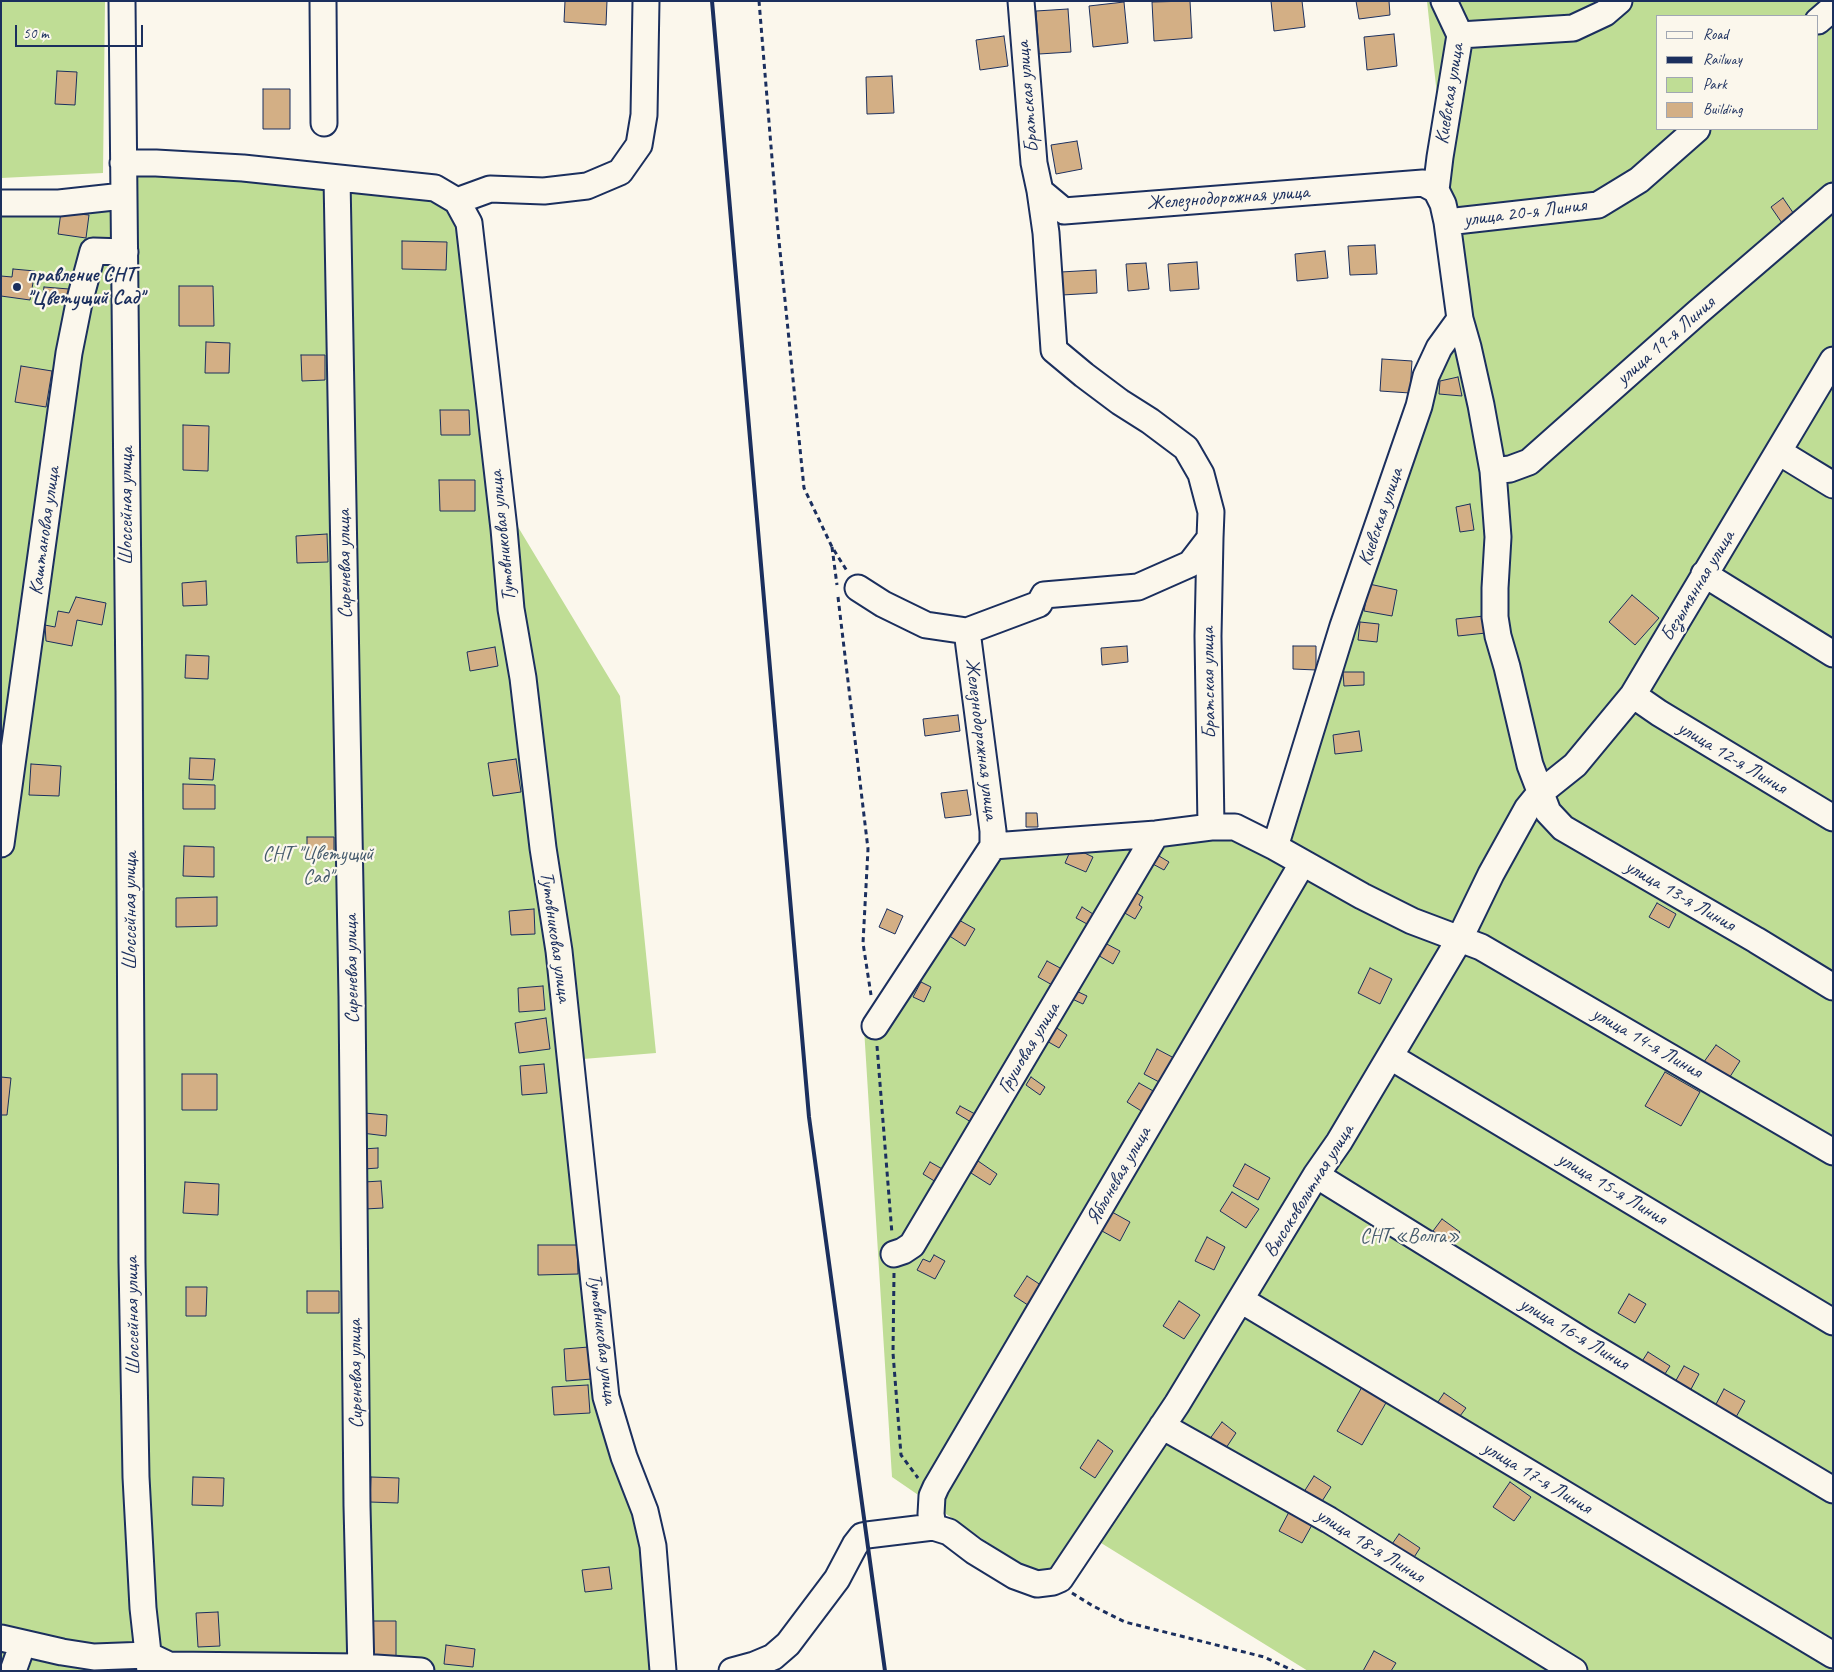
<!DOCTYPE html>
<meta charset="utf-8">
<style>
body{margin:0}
#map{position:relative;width:1834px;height:1672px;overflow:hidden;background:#fbf7ec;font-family:Caveat,sans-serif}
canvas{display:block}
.frame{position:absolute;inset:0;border:2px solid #1b2f5e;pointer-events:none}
.legend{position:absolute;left:1656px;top:15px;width:162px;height:115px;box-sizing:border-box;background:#fbf7ec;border:1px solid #a1a7b3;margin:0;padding:6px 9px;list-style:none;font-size:15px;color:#1b2f5e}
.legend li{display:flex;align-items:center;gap:10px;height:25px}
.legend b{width:25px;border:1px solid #a1a7b3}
.scale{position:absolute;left:15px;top:25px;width:128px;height:22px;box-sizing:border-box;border:2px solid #1b2f5e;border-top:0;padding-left:6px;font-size:15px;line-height:18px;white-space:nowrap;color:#1b2f5e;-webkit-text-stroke:4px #fbf7ec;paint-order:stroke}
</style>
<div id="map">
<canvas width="1834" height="1672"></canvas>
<div class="frame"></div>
<ul class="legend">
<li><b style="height:6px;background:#fbf7ec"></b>Road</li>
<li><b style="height:6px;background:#1b2f5e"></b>Railway</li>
<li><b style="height:14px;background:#bfdd95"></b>Park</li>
<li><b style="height:14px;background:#d3af85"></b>Building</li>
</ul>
<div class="scale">50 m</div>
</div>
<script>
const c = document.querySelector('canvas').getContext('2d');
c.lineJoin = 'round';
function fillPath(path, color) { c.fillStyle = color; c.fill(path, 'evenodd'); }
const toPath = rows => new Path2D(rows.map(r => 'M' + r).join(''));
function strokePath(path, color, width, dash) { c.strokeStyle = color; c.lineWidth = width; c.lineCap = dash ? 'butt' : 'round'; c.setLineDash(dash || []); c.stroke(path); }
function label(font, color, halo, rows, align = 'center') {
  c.font = font + ' Caveat,sans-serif'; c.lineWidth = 4.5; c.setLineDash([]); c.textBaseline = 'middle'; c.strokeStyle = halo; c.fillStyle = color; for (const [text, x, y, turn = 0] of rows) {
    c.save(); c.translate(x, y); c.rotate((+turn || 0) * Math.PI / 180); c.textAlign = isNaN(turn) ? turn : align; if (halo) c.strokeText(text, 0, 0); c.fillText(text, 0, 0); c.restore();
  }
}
fillPath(toPath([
 [1,1,105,1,103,173,1,178],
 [1427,1,1833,1,1833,1671,1308,1671,1093,1538,1057,1590,892,1477,864,1028,987,841,1278,836,1459,303],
 [1658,16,1818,16,1818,129,1658,129],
 [122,163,472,191,512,517,620,696,656,1053,571,1060,610,1389,668,1671,1,1671,1,206,120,205]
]), '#bfdd95');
const building = toPath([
 [565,1,607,1,606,25,564,22,565,1],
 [1190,1,1192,38,1154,41,1152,2,1190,1],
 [1271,1,1302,1,1305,27,1274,31,1271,1],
 [1356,1,1389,1,1390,15,1359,19,1356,1],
 [1124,2,1128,43,1093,47,1089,6,1124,2],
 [1068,9,1071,52,1039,54,1036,11,1068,9],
 [1394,34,1397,66,1367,70,1364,37,1394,34],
 [1004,36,1008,66,980,70,976,40,1004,36],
 [57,71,77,72,75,105,55,104,57,71],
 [892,76,894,113,867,114,866,77,892,76],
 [263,89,290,89,290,129,263,129,263,89],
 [1077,141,1082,169,1056,174,1051,145,1077,141],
 [1783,198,1796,217,1784,226,1771,207,1783,198],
 [61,212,89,215,86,238,58,234,61,212],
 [402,241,447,242,446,270,402,269,402,241],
 [1375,245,1377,274,1350,275,1348,246,1375,245],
 [1325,251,1328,278,1297,281,1295,254,1325,251],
 [1197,262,1199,289,1170,291,1168,264,1197,262],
 [1146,263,1149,289,1128,291,1126,264,1146,263],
 [13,269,35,271,30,300,1,296,1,276,12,277,13,269],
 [1096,270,1097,293,1062,295,1061,272,1096,270],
 [179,286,213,286,214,326,179,326,179,286],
 [44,287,69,289,68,302,42,299,44,287],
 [206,342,230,343,229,373,205,373,206,342],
 [301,355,325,355,325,380,302,381,301,355],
 [1382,359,1412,361,1410,393,1380,391,1382,359],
 [21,366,52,371,46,407,15,402,21,366],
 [1458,377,1462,396,1439,394,1440,381,1458,377],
 [440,410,469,410,470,435,441,435,440,410],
 [183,425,209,426,208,471,183,470,183,425],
 [439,480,475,480,475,511,440,511,439,480],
 [1470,504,1474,530,1460,532,1456,507,1470,504],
 [327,534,328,562,297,563,296,536,327,534],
 [206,581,207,605,183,606,182,583,206,581],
 [1369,584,1397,590,1392,616,1364,611,1369,584],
 [1632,595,1659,618,1635,645,1609,622,1632,595],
 [76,597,106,603,102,625,77,620,72,646,46,641,45,625,55,627,58,611,69,613,76,597],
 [1484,616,1486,633,1458,636,1456,619,1484,616],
 [1360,622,1379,624,1377,642,1358,640,1360,622],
 [1127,646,1128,662,1102,665,1101,648,1127,646],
 [1293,646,1316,646,1316,670,1293,669,1293,646],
 [495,647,498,666,470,671,467,652,495,647],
 [186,655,209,656,208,679,185,678,186,655],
 [1343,672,1364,672,1364,685,1344,686,1343,672],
 [958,715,960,731,925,736,923,719,958,715],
 [1359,731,1362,751,1335,754,1333,735,1359,731],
 [190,758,215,759,213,780,189,779,190,758],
 [516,759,521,792,493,796,488,763,516,759],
 [31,764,61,766,59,796,29,795,31,764],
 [183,784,215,785,215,809,183,809,183,784],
 [967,790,971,815,945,818,941,793,967,790],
 [1026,813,1037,813,1038,827,1026,827,1026,813],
 [307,837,334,837,334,859,307,859,307,837],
 [184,846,214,847,214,877,183,876,184,846],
 [1072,847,1093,857,1086,872,1065,863,1072,847],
 [1154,853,1169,862,1164,870,1149,862,1154,853],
 [1130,889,1143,897,1139,905,1142,907,1135,919,1123,912,1130,889],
 [217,897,217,926,176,927,176,898,217,897],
 [1657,903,1676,914,1669,928,1649,917,1657,903],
 [1082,907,1093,914,1087,924,1076,918,1082,907],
 [534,909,535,934,511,935,509,911,534,909],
 [887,909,903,916,895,934,879,927,887,909],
 [957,919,975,929,965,946,948,935,957,919],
 [1103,942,1120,951,1113,964,1096,954,1103,942],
 [1047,961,1062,969,1054,986,1038,977,1047,961],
 [1370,968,1392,979,1380,1004,1358,993,1370,968],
 [921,982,931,987,924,1002,913,997,921,982],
 [543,986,545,1010,519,1012,518,988,543,986],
 [1074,990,1087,996,1083,1004,1070,998,1074,990],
 [546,1018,550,1049,519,1053,515,1023,546,1018],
 [1054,1026,1067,1035,1059,1048,1045,1040,1054,1026],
 [1716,1045,1740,1061,1726,1083,1701,1066,1716,1045],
 [1157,1049,1174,1058,1161,1083,1144,1074,1157,1049],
 [544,1064,547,1093,522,1095,520,1066,544,1064],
 [1665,1072,1700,1092,1681,1126,1645,1106,1665,1072],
 [182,1074,217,1074,217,1110,182,1110,182,1074],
 [1,1077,11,1078,7,1115,1,1115,1,1077],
 [1031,1077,1045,1087,1040,1095,1026,1085,1031,1077],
 [1139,1083,1155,1092,1143,1112,1127,1102,1139,1083],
 [960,1106,975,1114,971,1122,956,1113,960,1106],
 [364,1113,387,1115,386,1136,362,1133,364,1113],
 [378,1148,378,1168,364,1169,363,1149,378,1148],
 [978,1161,997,1174,990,1185,971,1173,978,1161],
 [930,1162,944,1170,936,1182,923,1174,930,1162],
 [1245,1164,1270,1178,1258,1200,1233,1186,1245,1164],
 [381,1181,383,1208,365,1209,364,1182,381,1181],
 [185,1182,219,1184,218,1215,183,1213,185,1182],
 [1232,1192,1259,1209,1246,1228,1220,1211,1232,1192],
 [1112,1212,1130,1222,1120,1241,1102,1231,1112,1212],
 [1442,1219,1460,1232,1448,1248,1430,1235,1442,1219],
 [1207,1237,1225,1247,1214,1270,1195,1261,1207,1237],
 [538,1245,577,1245,578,1274,538,1275,538,1245],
 [934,1255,945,1261,935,1279,917,1270,923,1259,930,1262,934,1255],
 [1027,1276,1047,1289,1034,1309,1014,1296,1027,1276],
 [186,1287,207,1287,206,1316,186,1316,186,1287],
 [307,1291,339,1291,339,1313,307,1313,307,1291],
 [1629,1294,1646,1304,1635,1323,1618,1313,1629,1294],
 [1179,1301,1200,1315,1184,1339,1163,1326,1179,1301],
 [589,1347,592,1379,566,1381,564,1349,589,1347],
 [1648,1352,1670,1366,1663,1377,1641,1363,1648,1352],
 [1684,1366,1699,1374,1689,1393,1674,1384,1684,1366],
 [588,1385,590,1413,554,1415,552,1387,588,1385],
 [1362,1387,1387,1401,1362,1445,1337,1431,1362,1387],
 [1724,1389,1745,1401,1735,1419,1714,1408,1724,1389],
 [1444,1393,1466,1408,1457,1420,1436,1405,1444,1393],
 [1222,1422,1236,1433,1224,1451,1209,1440,1222,1422],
 [1098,1440,1113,1451,1095,1478,1080,1468,1098,1440],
 [1314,1476,1331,1487,1319,1506,1302,1495,1314,1476],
 [193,1477,224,1478,223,1506,192,1505,193,1477],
 [371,1477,399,1478,398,1503,370,1502,371,1477],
 [1510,1482,1531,1497,1514,1521,1493,1507,1510,1482],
 [1289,1512,1312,1525,1302,1543,1279,1531,1289,1512],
 [1399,1534,1420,1548,1411,1562,1390,1547,1399,1534],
 [609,1567,612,1589,585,1592,582,1570,609,1567],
 [218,1612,220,1646,198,1647,196,1613,218,1612],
 [373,1621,396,1621,396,1658,373,1658,373,1621],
 [446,1645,475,1649,473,1667,444,1664,446,1645],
 [1374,1651,1396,1663,1391,1671,1363,1671,1374,1651]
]);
fillPath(building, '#d3af85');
strokePath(building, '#1b2f5e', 1);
const minor = toPath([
 [122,1,129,691,132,1263,136,1477,143,1608,150,1671],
 [323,1,324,123],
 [1818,21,1833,8],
 [1460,35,1573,28,1605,13,1619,1],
 [123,163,156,163,243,168,435,188,457,201,490,189,544,191,587,186,620,172,639,145,644,115,646,1],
 [337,178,352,996,357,1506,361,1671],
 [1436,190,1440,157,1460,35,1444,1],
 [1040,191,1064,211,1423,183,1436,190,1443,204,1447,222,1460,319,1439,348,1426,376,1419,406,1343,626,1275,847],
 [457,201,469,223,504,529,511,609,523,678,543,848,559,951,606,1397,624,1457,645,1511,653,1546,663,1671],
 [1,203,59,203,123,196],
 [1447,222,1598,205,1639,180,1697,129],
 [1460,319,1468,347,1481,405,1493,471,1498,537,1495,588,1495,617,1498,636,1507,667,1530,765,1548,812,1563,828,1756,940,1833,987],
 [1779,452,1833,485],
 [1493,471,1510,469,1529,462,1698,312,1833,196],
 [1210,538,1208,636,1211,827],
 [1704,574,1833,654],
 [858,588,883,604,926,625,967,631,1039,604,1044,595,1138,587,1190,564,1210,538,1211,512,1201,474,1186,448,1150,421,1120,402,1084,375,1054,350,1046,233,1040,191,1034,163,1021,1],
 [967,631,993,831,993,846],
 [1633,695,1659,713,1833,818],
 [1,844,69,353,79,303,93,251,125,252],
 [993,846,1156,834,1211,827,1235,827,1275,847,1362,896,1412,921,1481,947,1833,1152],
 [875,1026,993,846],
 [1391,1057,1833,1322],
 [1316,1175,1582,1340,1833,1490],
 [894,1254,903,1251,912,1245,1156,834],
 [1241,1300,1833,1655],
 [1162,1426,1329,1520,1574,1671],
 [933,1527,931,1514,932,1496,936,1487,1302,864],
 [1,1638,62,1652,94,1657,148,1655,169,1665,361,1667,421,1671],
 [13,1671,23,1643],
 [732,1671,754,1665,773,1657,788,1644,837,1579,855,1545,862,1536,867,1535,933,1527,949,1532,974,1551,1015,1576,1037,1584,1053,1582,1060,1579,1177,1404,1316,1175,1339,1142,1459,940,1491,874,1527,809,1540,793,1575,765,1633,695,1833,360]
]);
strokePath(minor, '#1b2f5e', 29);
strokePath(toPath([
 [759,1,778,231,804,488,832,547,847,571],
 [832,547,837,585],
 [838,597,868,849,863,943,871,995],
 [877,1046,892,1234],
 [894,1273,893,1353,901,1455,918,1478],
 [1072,1593,1093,1606,1125,1622,1264,1657,1294,1671]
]), '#1b2f5e', 3, [5, 4]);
strokePath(minor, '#fbf7ec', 25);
strokePath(toPath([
 [712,1,809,1117,885,1671]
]), '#1b2f5e', 4);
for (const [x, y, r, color] of [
 [17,287,5,"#1b2f5e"]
]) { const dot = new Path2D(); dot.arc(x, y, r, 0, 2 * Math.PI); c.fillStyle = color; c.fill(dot); strokePath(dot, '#fbf7ec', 2); }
label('20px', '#1b2f5e', '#fbf7ec', [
 ["Киевская улица",1450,94,-81],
 ["Братская улица",1028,97,-95],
 ["Железнодорожная улица",1228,198,-4],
 ["улица 20-я Линия",1525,213,-7],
 ["улица 19-я Линия",1666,341,-41],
 ["Шоссейная улица",127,506,-90],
 ["Киевская улица",1381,517,-71],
 ["Каштановая улица",45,531,-82],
 ["Тутовниковая улица",503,536,-96],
 ["Сиреневая улица",345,564,-91],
 ["Безымянная улица",1698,586,-59],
 ["Братская улица",1209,683,-91],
 ["Железнодорожная улица",981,739,83],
 ["улица 12-я Линия",1732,758,31],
 ["улица 13-я Линия",1680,896,30],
 ["Шоссейная улица",131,911,-90],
 ["Тутовниковая улица",555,937,82],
 ["Сиреневая улица",352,969,-91],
 ["улица 14-я Линия",1647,1043,30],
 ["Грушовая улица",1029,1048,-59],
 ["Яблоневая улица",1119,1176,-60],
 ["улица 15-я Линия",1612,1189,31],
 ["Высоковольтная улица",1309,1191,-58],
 ["Шоссейная улица",133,1316,-91],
 ["улица 16-я Линия",1574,1334,31],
 ["Тутовниковая улица",602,1339,83],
 ["Сиреневая улица",356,1374,-91],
 ["улица 17-я Линия",1537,1478,31],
 ["улица 18-я Линия",1370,1546,32]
]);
label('bold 20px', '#1b2f5e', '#fbf7ec', [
 ["правление СНТ",27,276],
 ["\"Цветущий Сад\"",27,299]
], 'left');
label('20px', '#445a6c', '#fbf7ec', [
 ["СНТ \"Цветущий",318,855],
 ["Сад\"",318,878],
 ["СНТ «Волга»",1410,1237]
]);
</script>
